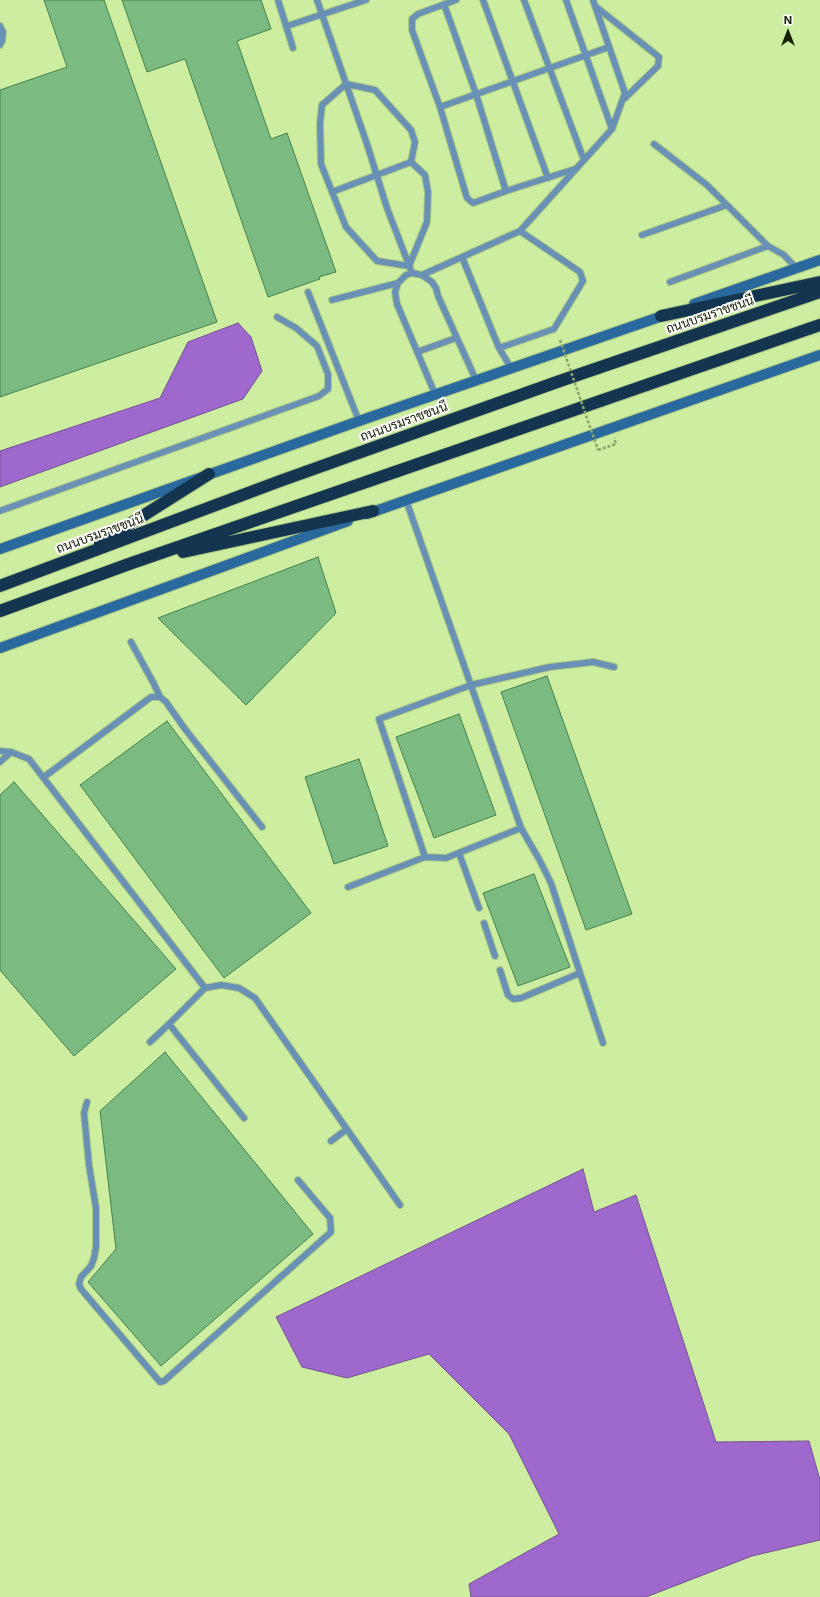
<!DOCTYPE html>
<meta charset="utf-8">
<style>
body{margin:0}
#map{position:relative;width:820px;height:1597px;overflow:hidden;background:#cdeda1;font-family:Inter,sans-serif}
canvas{display:block}
.north{position:absolute;left:768px;top:12px;width:40px;height:40px;-webkit-text-stroke:3px #fff;paint-order:stroke;rotate:0deg;font-size:11px;font-weight:700;line-height:16px;text-align:center;color:#162103}
.north::after{content:'';display:block;margin:auto;width:14px;height:18px;background:#162103;clip-path:polygon(50% 0,100% 100%,50% 72%,0 100%)}
</style>
<div id="map">
<canvas width="820" height="1597"></canvas>
<div class="north">N</div>
</div>
<script>
const c = document.querySelector('canvas').getContext('2d');
c.lineJoin = 'round';
function fillPath(path, color) { c.fillStyle = color; c.fill(path, 'evenodd'); }
const toPath = rows => new Path2D(rows.map(r => 'M' + r).join(''));
function strokePath(path, color, width, dash) { c.strokeStyle = color; c.lineWidth = width; c.lineCap = dash ? 'butt' : 'round'; c.setLineDash(dash || []); c.stroke(path); }
function label(font, color, halo, rows, align = 'center') {
  c.font = font + ' Inter,Sarabun,sans-serif'; c.lineWidth = 4; c.setLineDash([]); c.textBaseline = 'middle'; c.strokeStyle = halo; c.fillStyle = color; for (const [text, x, y, turn = 0] of rows) {
    c.save(); c.translate(x, y); c.rotate((+turn || 0) * Math.PI / 180); c.textAlign = isNaN(turn) ? turn : align; if (halo) c.strokeText(text, 0, 0); c.fillText(text, 0, 0); c.restore();
  }
}
const water = toPath([
 [238,323,251,337,262,371,243,399,0,487,0,451,160,398,188,342,238,323],
 [583,1169,594,1212,636,1195,716,1442,809,1441,820,1480,820,1540,752,1556,646,1597,471,1597,469,1584,559,1534,509,1434,429,1354,347,1378,302,1367,276,1317,583,1169]
]);
fillPath(water, '#9e68cd');
strokePath(water, '#755390', 1);
const building = toPath([
 [44,0,104,0,217,322,0,397,0,90,67,67,44,0],
 [122,0,261,0,271,29,237,41,271,139,287,133,336,272,319,277,320,279,268,297,185,59,147,72,122,0],
 [318,557,336,613,246,705,158,618,318,557],
 [547,676,632,914,586,930,501,692,547,676],
 [459,714,496,815,434,838,396,737,459,714],
 [167,721,311,913,224,978,80,785,167,721],
 [359,759,388,846,334,864,305,777,359,759],
 [14,782,176,969,74,1056,0,970,0,795,14,782],
 [534,874,570,967,518,986,483,893,534,874],
 [165,1052,313,1234,161,1366,88,1282,116,1249,100,1111,165,1052]
]);
fillPath(building, '#7bba81');
strokePath(building, '#44824c', 1);
const lane = toPath([
 [278,0,293,48],
 [317,0,367,144,387,208,412,273],
 [456,0,418,14,412,19,412,30,440,107,467,198,473,203,506,191],
 [483,0,548,178],
 [524,0,584,160],
 [566,0,612,129],
 [444,4,476,94,506,191,575,169],
 [595,6,659,57,658,66,624,99],
 [0,26,3,32,2,41,0,45],
 [287,26,366,0],
 [346,84,375,90,411,130,415,142,411,162,425,175,428,192,427,222,409,266,377,261,346,227,321,164,320,123,322,105,346,84],
 [440,107,609,47],
 [654,144,707,185,768,246],
 [332,192,411,162],
 [642,235,727,205],
 [462,257,499,348,511,368],
 [422,275,520,231,612,129,625,93,593,0],
 [670,282,768,246,784,255,796,268],
 [308,292,359,421],
 [332,300,398,283],
 [499,348,554,329,583,281,580,272,520,231],
 [417,352,456,338],
 [435,394,397,304,395,292,398,283,406,275,412,273,422,275,432,282,436,288,438,296,476,380],
 [406,500,521,828,539,859,551,883,580,973],
 [0,511,319,396,328,389,328,374,317,346,296,328,277,317],
 [131,642,154,684,160,697],
 [0,751,11,752,29,759,205,988,169,1024,244,1118],
 [0,762,11,752],
 [44,777,151,697,160,697,166,702,185,729,262,827],
 [521,828,446,858,425,857,379,719,471,685,550,667,593,662,614,667],
 [459,853,479,908],
 [348,887,425,857],
 [484,923,495,956],
 [500,970,508,995,513,999,521,998,580,973,603,1043],
 [205,988,221,985,239,988,255,998,400,1205],
 [150,1042,169,1024],
 [87,1102,84,1113,89,1165,96,1208,96,1247,94,1258,91,1266,81,1277,79,1284,81,1289,160,1382,164,1381,331,1232,330,1218,298,1180],
 [331,1141,347,1129]
]);
const secondary = toPath([
 [694,304,820,260],
 [367,514,820,355],
 [0,549,359,421,668,314],
 [0,648,348,521]
]);
const highway = toPath([
 [661,316,820,282],
 [100,543,209,474],
 [183,552,373,511],
 [0,586,280,481,557,382,820,292],
 [0,611,129,564,820,325]
]);
strokePath(lane, '#acc885', 8);
strokePath(secondary, '#acc885', 12);
strokePath(highway, '#acc885', 14);
strokePath(toPath([
 [598,450,616,444,614,438]
]), '#8ca569', 2.5, [3, 2]);
strokePath(lane, '#6991b5', 6);
strokePath(secondary, '#29699e', 10);
strokePath(highway, '#143550', 12);
strokePath(toPath([
 [560,340,598,450]
]), '#8ca569', 2.5, [3, 2]);
label('13px', '#162103', '#fff', [
 ["ถนนบรมราชชนนี",710,315,-19],
 ["ถนนบรมราชชนนี",404,422,-20],
 ["ถนนบรมราชชนนี",100,534,-20]
]);
</script>
